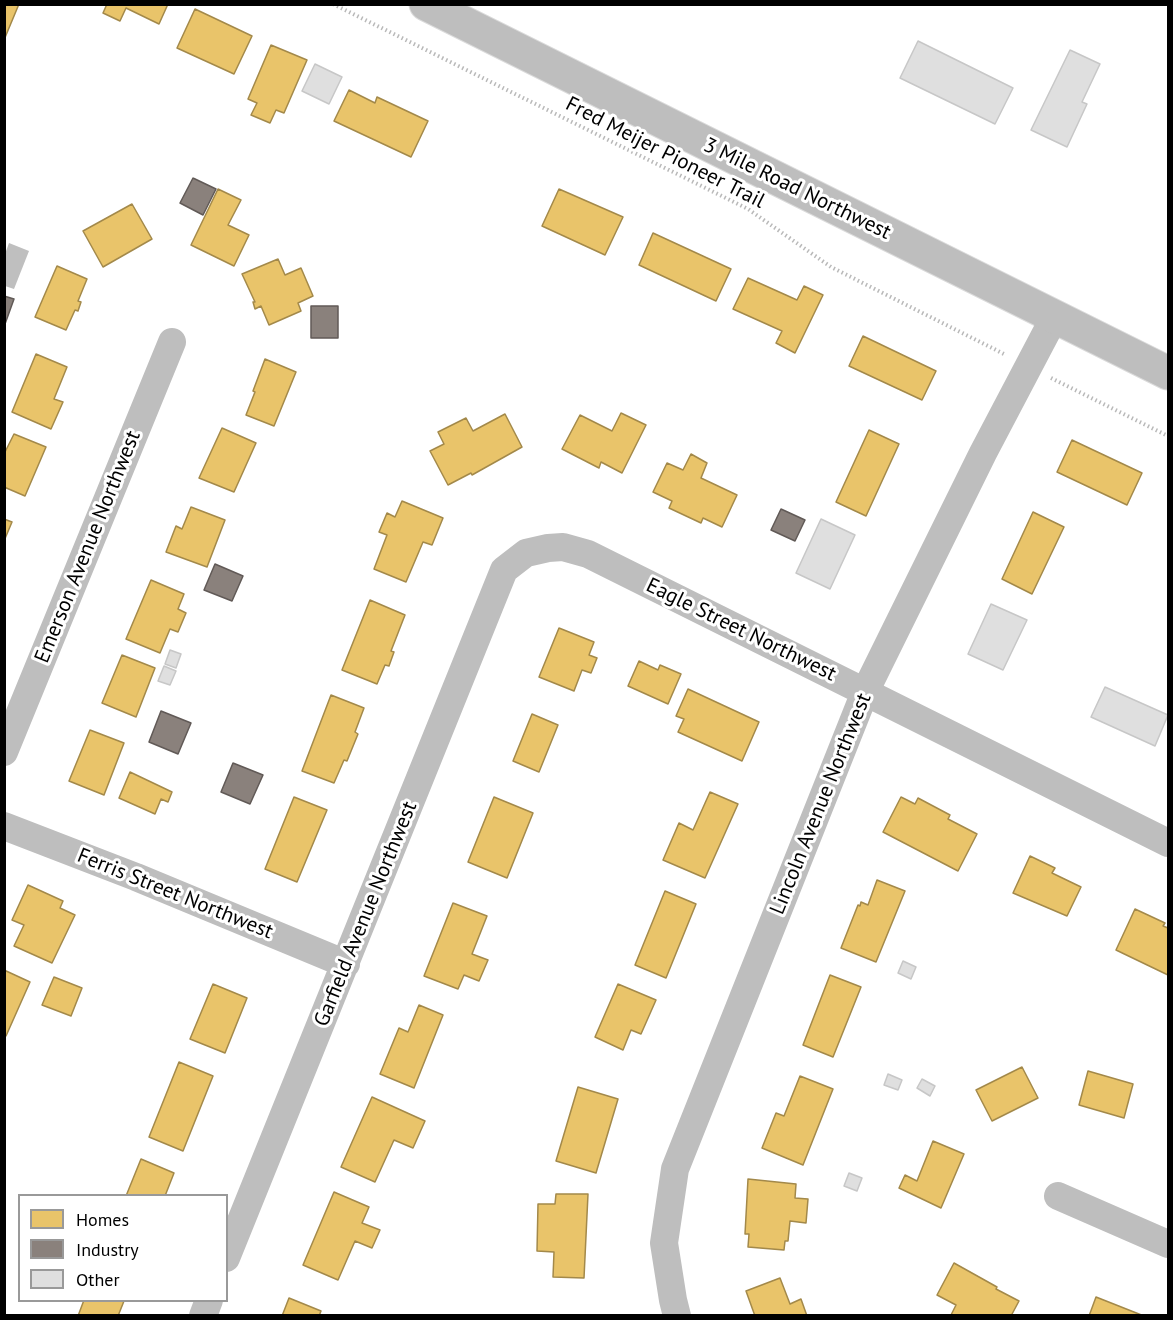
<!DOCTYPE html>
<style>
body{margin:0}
#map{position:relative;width:1173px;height:1320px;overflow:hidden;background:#fff;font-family:"PT Sans",sans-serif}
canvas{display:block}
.frame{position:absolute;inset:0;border:6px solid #000;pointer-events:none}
.legend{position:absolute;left:18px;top:1194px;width:210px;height:108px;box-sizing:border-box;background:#fff;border:2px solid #999;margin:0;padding:8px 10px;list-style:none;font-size:18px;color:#000}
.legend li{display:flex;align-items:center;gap:12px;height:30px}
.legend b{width:30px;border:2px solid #999}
</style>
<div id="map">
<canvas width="1173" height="1320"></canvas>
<div class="frame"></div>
<ul class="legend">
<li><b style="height:16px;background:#e9c46a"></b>Homes</li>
<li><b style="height:16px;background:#8a817c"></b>Industry</li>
<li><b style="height:16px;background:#dfdfdf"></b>Other</li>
</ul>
</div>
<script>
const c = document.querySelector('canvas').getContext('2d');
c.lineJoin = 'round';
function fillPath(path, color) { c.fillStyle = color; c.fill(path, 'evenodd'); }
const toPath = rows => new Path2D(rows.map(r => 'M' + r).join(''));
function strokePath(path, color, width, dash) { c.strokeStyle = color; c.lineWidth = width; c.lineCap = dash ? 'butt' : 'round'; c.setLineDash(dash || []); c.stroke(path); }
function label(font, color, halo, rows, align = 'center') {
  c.font = font + ' "PT Sans",sans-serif'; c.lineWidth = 6; c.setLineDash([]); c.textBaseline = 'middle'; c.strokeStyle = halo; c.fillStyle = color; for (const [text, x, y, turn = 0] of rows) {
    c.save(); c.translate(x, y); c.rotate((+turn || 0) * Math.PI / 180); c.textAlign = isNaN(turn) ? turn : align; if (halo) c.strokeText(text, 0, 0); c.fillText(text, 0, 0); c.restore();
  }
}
fillPath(toPath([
 [9,243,29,251,14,289,5,286,5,254]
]), '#bfbfbf');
const homes = toPath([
 [4,4,19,4,4,40,4,4],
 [107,4,168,4,159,24,126,8,120,21,103,13,107,4],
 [195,9,252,36,234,74,177,48,195,9],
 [271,45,307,60,284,113,276,110,270,123,251,115,257,103,248,99,271,45],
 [349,90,375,103,377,97,428,121,411,157,334,121,349,90],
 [218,189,241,200,228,225,249,235,234,266,191,245,218,189],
 [559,189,623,217,605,255,542,226,559,189],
 [132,204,152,239,103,267,83,231,132,204],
 [653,233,731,269,716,301,639,265,653,233],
 [278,259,285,275,301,268,313,296,298,303,301,311,269,325,261,306,255,309,253,302,255,302,242,274,278,259],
 [57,266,87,279,78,301,81,302,78,311,75,310,66,330,35,317,57,266],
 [748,278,797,300,804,286,823,295,795,353,776,343,782,331,733,309,748,278],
 [863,336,936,371,922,400,849,366,863,336],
 [36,354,67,367,54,399,63,402,51,429,12,412,36,354],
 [265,359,296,372,274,426,246,415,255,392,253,391,265,359],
 [621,413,646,425,622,473,601,462,599,468,562,449,580,415,612,431,621,413],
 [505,414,522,447,472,475,471,473,448,485,430,451,444,444,438,432,466,418,473,431,505,414],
 [222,428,256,443,234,492,199,478,222,428],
 [869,430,899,444,866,516,836,502,869,430],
 [14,434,46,447,25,496,4,487,4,454,14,434],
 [1072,440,1142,473,1127,505,1057,472,1072,440],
 [691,454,707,463,701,478,737,495,722,527,703,518,701,523,669,508,672,501,653,492,667,463,683,470,691,454],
 [402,501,443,518,432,545,423,542,406,582,374,569,387,535,379,532,387,513,395,517,402,501],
 [191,507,225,520,207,567,166,552,176,526,182,529,191,507],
 [1033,512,1064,527,1032,594,1002,579,1033,512],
 [4,519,12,522,4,541,4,519],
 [151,580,184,594,178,609,186,613,178,632,170,629,160,653,126,639,151,580],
 [370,600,405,615,391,651,394,652,389,666,385,665,377,684,342,670,370,600],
 [559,628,594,642,589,655,597,658,591,673,582,670,574,691,539,677,559,628],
 [122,655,155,668,136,717,102,703,122,655],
 [639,661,658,670,660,665,681,674,668,704,628,686,639,661],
 [688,689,759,722,742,761,678,732,684,719,676,716,688,689],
 [331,695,364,708,355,732,358,734,347,761,344,760,334,783,302,771,331,695],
 [532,714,558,725,539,772,513,761,532,714],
 [90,730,124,743,104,795,69,781,90,730],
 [130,772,172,792,168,802,161,799,155,814,119,798,130,772],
 [710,792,738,804,705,878,663,860,679,823,693,830,710,792],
 [294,797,327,810,297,882,265,869,294,797],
 [494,797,533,813,507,878,468,862,494,797],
 [901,797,915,804,918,798,950,815,948,819,977,834,958,871,883,832,901,797],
 [1030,856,1055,868,1052,873,1081,887,1067,916,1013,893,1030,856],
 [877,880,905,891,876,962,841,948,858,905,860,906,861,902,868,905,877,880],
 [28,885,63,901,60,908,75,915,52,963,14,946,24,925,12,920,28,885],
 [665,891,696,904,666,978,635,965,665,891],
 [453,903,487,916,472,954,488,960,479,981,464,975,458,989,424,976,453,903],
 [1135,909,1165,923,1163,926,1168,928,1168,975,1116,950,1135,909],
 [4,970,30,982,6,1036,4,1035,4,970],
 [830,975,861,987,833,1057,803,1045,830,975],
 [54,977,82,988,71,1016,42,1005,54,977],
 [213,984,247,998,225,1053,190,1039,213,984],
 [618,984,656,1000,641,1034,631,1030,623,1050,595,1037,618,984],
 [419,1005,443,1015,414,1088,380,1074,399,1028,408,1032,419,1005],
 [179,1062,213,1076,183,1151,149,1137,179,1062],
 [1022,1067,1038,1098,992,1121,976,1090,1022,1067],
 [1088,1071,1133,1084,1124,1118,1079,1105,1088,1071],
 [800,1076,833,1089,803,1165,762,1148,776,1113,784,1116,800,1076],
 [578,1087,618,1099,596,1173,556,1161,578,1087],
 [372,1097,425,1121,413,1148,394,1140,375,1182,341,1167,372,1097],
 [933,1141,964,1154,941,1208,899,1188,905,1175,917,1181,933,1141],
 [141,1159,174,1173,165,1196,126,1196,141,1159],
 [748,1179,796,1184,795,1198,808,1199,806,1223,790,1221,788,1241,785,1241,784,1250,748,1247,749,1234,745,1234,748,1179],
 [334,1192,369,1207,362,1223,380,1230,372,1248,355,1241,338,1280,303,1265,334,1192],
 [556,1194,588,1194,584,1278,553,1277,554,1252,537,1251,538,1204,555,1204,556,1194],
 [954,1263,997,1287,996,1289,1019,1301,1011,1316,951,1315,956,1305,937,1295,954,1263],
 [780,1278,790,1304,801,1299,807,1316,755,1316,746,1291,780,1278],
 [1096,1297,1144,1316,1089,1316,1096,1297],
 [289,1298,321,1311,319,1316,282,1316,289,1298],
 [84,1300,124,1300,124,1301,118,1316,78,1316,84,1300]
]);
fillPath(homes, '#e9c46a');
strokePath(homes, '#a3894a', 1.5);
const industry = toPath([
 [193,178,216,189,203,215,180,203,193,178],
 [4,296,14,299,5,324,4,324,4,296],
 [311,306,338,306,338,338,311,338,311,306],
 [781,509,805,520,795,541,771,530,781,509],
 [215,564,243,576,232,601,204,590,215,564],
 [161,711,191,723,178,754,149,742,161,711],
 [233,763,263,775,250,804,221,792,233,763]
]);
fillPath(industry, '#8a817c');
strokePath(industry, '#615a57', 1.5);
const building = toPath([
 [918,41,1013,88,995,124,900,78,918,41],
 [1070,50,1100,64,1082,102,1087,104,1067,147,1031,130,1070,50],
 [315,64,342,77,329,104,302,91,315,64],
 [821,519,855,535,830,589,796,573,821,519],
 [991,604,1027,620,1003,670,968,654,991,604],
 [170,650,181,654,176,668,165,664,170,650],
 [164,666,176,671,170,685,158,681,164,666],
 [1105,687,1168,715,1155,746,1091,717,1105,687],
 [903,961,916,967,911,979,898,973,903,961],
 [888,1074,902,1080,898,1090,884,1085,888,1074],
 [922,1079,935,1086,930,1096,917,1088,922,1079],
 [849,1173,862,1178,857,1191,844,1186,849,1173]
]);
fillPath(building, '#dfdfdf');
strokePath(building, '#c7c7c7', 1.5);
const major = toPath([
 [426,4,1168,373]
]);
strokePath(major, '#dbdbdb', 35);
strokePath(toPath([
 [333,4,748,209,831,267,1004,354],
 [1051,378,1168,436]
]), '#b9b9b9', 4, [1.5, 3]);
strokePath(toPath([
 [4,752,172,342],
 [4,826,136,877,346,964],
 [1058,1196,1168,1244],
 [226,1258,504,570,526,553,548,548,563,547,588,554,1168,843],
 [203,1316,209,1300],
 [677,1316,673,1300,664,1243,675,1169,865,692,983,453,1055,316]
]), '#bebebe', 28);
strokePath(major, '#bebebe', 33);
label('21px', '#000', '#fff', [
 ["Fred Meijer Pioneer Trail",665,153,27],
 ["3 Mile Road Northwest",797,189,26],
 ["Emerson Avenue Northwest",88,547,-68],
 ["Eagle Street Northwest",741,630,26],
 ["Lincoln Avenue Northwest",821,804,-68],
 ["Ferris Street Northwest",175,894,22],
 ["Garfield Avenue Northwest",366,914,-68]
]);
</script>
